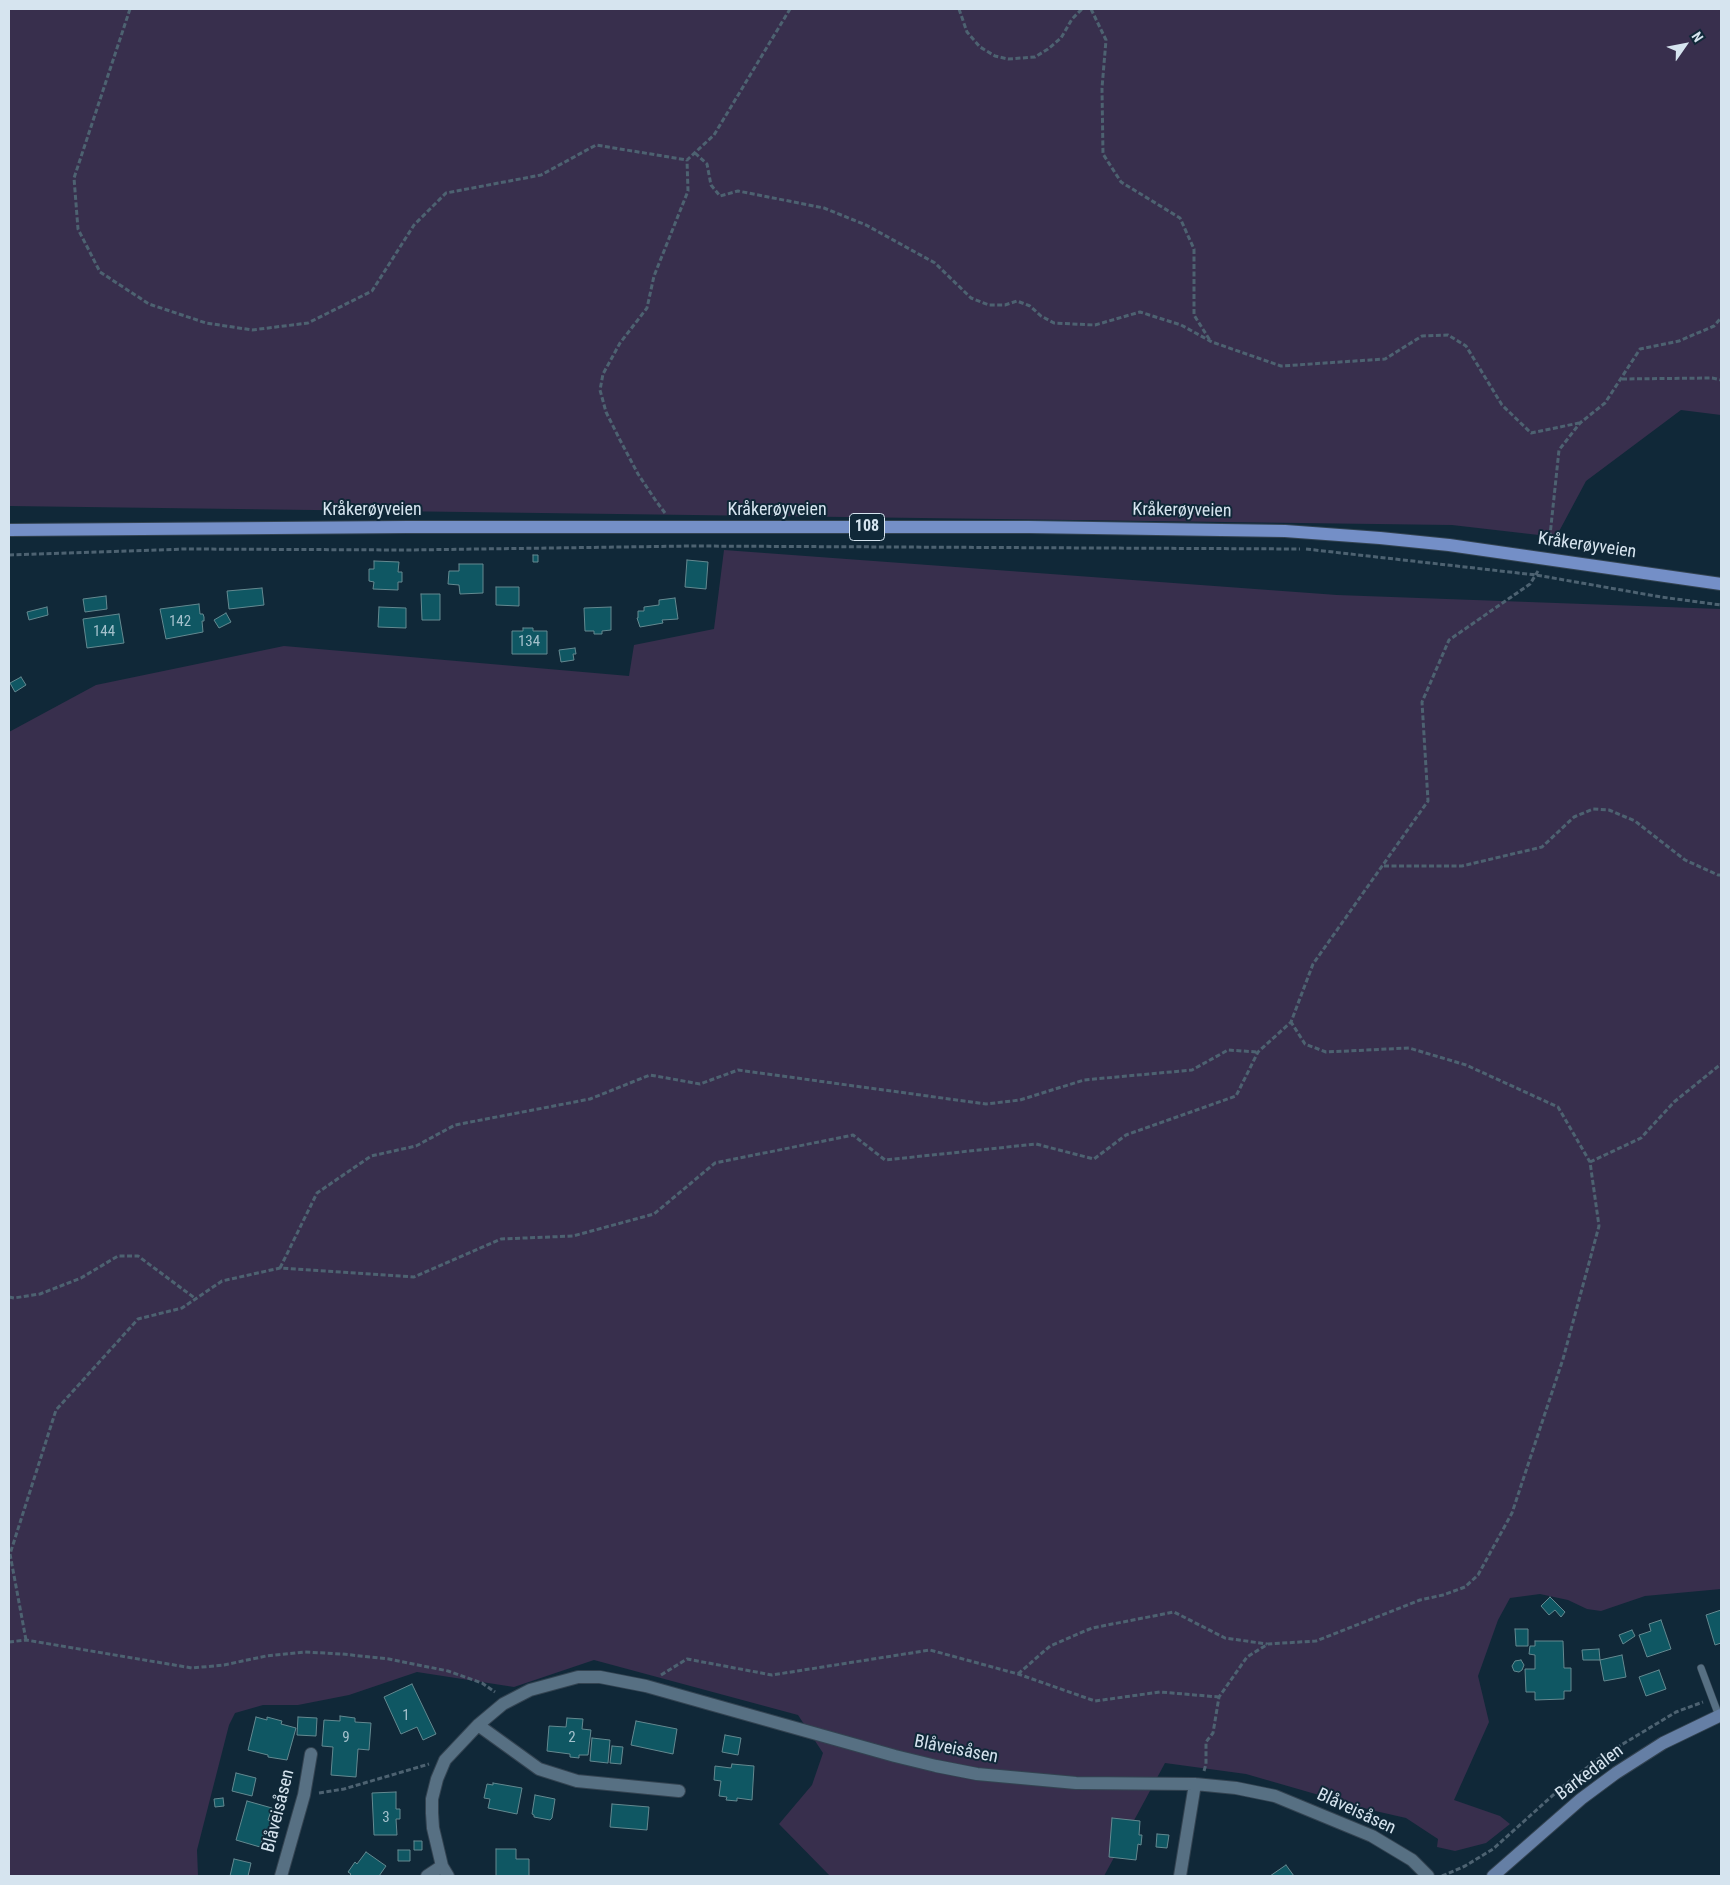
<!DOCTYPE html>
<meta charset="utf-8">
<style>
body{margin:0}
#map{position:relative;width:1730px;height:1885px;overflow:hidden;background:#102838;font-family:"Roboto Condensed",sans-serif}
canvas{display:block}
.frame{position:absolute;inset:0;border:10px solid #d6e4ef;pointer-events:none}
.north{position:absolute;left:1660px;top:20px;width:50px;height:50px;-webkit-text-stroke:4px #102838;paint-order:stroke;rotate:57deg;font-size:14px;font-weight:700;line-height:20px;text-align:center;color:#d6e4ef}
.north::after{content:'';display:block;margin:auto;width:18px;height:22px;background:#d6e4ef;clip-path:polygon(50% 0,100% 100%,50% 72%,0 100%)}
</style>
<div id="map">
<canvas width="1730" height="1885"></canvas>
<div class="frame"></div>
<div class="north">N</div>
</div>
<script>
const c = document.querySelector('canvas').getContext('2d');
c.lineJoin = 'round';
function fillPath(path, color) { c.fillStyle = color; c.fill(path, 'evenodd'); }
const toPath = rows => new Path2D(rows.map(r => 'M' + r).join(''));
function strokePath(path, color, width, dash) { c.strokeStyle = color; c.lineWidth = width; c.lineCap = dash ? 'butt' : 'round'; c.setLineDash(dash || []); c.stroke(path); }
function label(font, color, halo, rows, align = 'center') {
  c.font = font + ' "Roboto Condensed",sans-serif'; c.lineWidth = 4; c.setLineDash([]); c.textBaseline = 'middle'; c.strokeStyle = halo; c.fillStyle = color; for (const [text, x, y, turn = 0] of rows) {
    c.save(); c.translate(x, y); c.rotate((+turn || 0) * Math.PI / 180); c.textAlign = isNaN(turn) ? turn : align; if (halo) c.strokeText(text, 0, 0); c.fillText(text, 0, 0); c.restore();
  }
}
fillPath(toPath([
 [9,9,1721,9,1721,415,1681,410,1586,481,1556,537,1452,525,9,506],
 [724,550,1337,595,1721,609,1721,1589,1645,1596,1601,1611,1587,1609,1568,1600,1540,1594,1510,1598,1498,1620,1478,1676,1489,1722,1454,1800,1500,1816,1510,1824,1486,1843,1455,1851,1437,1847,1438,1839,1406,1818,1371,1810,1246,1774,1165,1763,1104,1876,830,1876,779,1824,812,1785,823,1753,798,1715,594,1660,514,1687,417,1672,349,1695,298,1705,263,1705,235,1713,229,1725,197,1850,198,1876,9,1876,9,732,96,685,284,646,629,676,634,645,714,629]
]), '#382f4d');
const building = toPath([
 [533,555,538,555,538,562,533,562,533,555],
 [687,560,708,562,706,589,685,587,687,560],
 [374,561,399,562,398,572,402,572,402,582,398,582,398,590,373,589,374,582,369,581,369,569,374,569,374,561],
 [459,564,483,564,483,593,460,594,459,585,448,584,449,571,459,571,459,564],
 [496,587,519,587,519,606,496,605,496,587],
 [262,588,264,605,229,609,227,591,262,588],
 [421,594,440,594,440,620,422,620,421,594],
 [106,596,107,609,85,612,83,599,106,596],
 [675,598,678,619,662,620,663,623,640,627,637,618,638,618,638,611,644,611,644,607,659,605,659,600,675,598],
 [199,604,200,614,203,614,204,617,204,621,202,621,203,632,166,639,160,609,199,604],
 [47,607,48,615,29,620,27,612,47,607],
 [379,607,406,608,406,628,378,627,379,607],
 [611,607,611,630,602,631,602,634,594,634,594,631,585,631,584,608,611,607],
 [226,613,231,622,219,628,214,620,226,613],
 [119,614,124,643,87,648,83,619,119,614],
 [523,628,533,628,533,631,547,631,547,654,512,654,512,631,523,631,523,628],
 [575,648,576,654,573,654,574,660,561,662,559,650,575,648],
 [21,677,26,685,15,692,10,683,21,677],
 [1550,1597,1565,1612,1561,1617,1555,1610,1549,1615,1541,1606,1550,1597],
 [1721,1610,1721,1643,1715,1645,1706,1615,1721,1610],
 [1661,1620,1671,1649,1647,1657,1639,1635,1651,1631,1649,1624,1661,1620],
 [1515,1629,1528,1629,1528,1646,1516,1646,1515,1629],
 [1632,1630,1635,1636,1623,1644,1619,1635,1632,1630],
 [1535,1641,1563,1641,1564,1668,1571,1668,1571,1691,1564,1691,1564,1699,1535,1700,1535,1692,1526,1692,1525,1669,1535,1669,1535,1655,1529,1654,1530,1646,1535,1646,1535,1641],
 [1599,1649,1600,1660,1583,1660,1582,1650,1599,1649],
 [1622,1655,1626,1677,1604,1681,1600,1660,1622,1655],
 [1521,1660,1524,1665,1522,1670,1519,1672,1514,1671,1512,1666,1515,1661,1521,1660],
 [1659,1670,1666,1689,1646,1696,1639,1677,1659,1670],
 [412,1684,436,1734,423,1740,417,1727,401,1734,384,1697,412,1684],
 [340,1716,355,1718,355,1722,371,1723,369,1750,358,1749,356,1777,331,1775,333,1747,322,1746,324,1720,340,1721,340,1716],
 [256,1717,267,1720,267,1717,282,1721,281,1724,296,1728,287,1760,268,1757,268,1755,248,1750,256,1717],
 [298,1717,317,1718,316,1736,297,1735,298,1717],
 [567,1718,583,1719,582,1729,591,1730,588,1755,579,1755,579,1758,570,1757,570,1754,547,1751,549,1726,566,1727,567,1718],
 [636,1721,677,1729,673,1754,631,1745,636,1721],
 [725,1735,741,1738,738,1755,722,1752,725,1735],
 [592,1738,610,1740,608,1763,590,1761,592,1738],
 [612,1746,623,1747,621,1764,610,1763,612,1746],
 [732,1764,754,1766,752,1800,737,1798,737,1801,726,1800,727,1797,719,1796,721,1781,714,1780,715,1766,731,1768,732,1764],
 [236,1773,256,1778,252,1796,232,1791,236,1773],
 [493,1783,522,1788,517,1814,488,1808,490,1799,484,1798,487,1784,493,1785,493,1783],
 [396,1792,396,1809,400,1809,400,1819,396,1819,397,1835,374,1835,372,1793,396,1792],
 [535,1795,555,1799,552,1818,550,1820,534,1817,534,1815,532,1814,535,1795],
 [223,1798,224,1806,215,1807,214,1799,223,1798],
 [247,1801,272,1808,268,1820,272,1821,269,1830,265,1829,260,1847,236,1840,247,1801],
 [612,1804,649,1807,647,1830,610,1827,612,1804],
 [1112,1818,1140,1821,1139,1835,1142,1835,1141,1845,1138,1844,1136,1860,1109,1857,1112,1818],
 [1157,1834,1169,1835,1167,1848,1156,1847,1157,1834],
 [414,1841,422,1841,422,1850,414,1850,414,1841],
 [496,1849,516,1849,516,1859,529,1859,529,1876,496,1876,496,1849],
 [398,1850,410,1850,410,1861,398,1861,398,1850],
 [366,1852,386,1866,379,1876,349,1876,351,1874,348,1872,355,1862,357,1864,366,1852],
 [234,1859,251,1863,248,1876,230,1876,234,1859],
 [1286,1865,1294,1876,1270,1876,1286,1865]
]);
fillPath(building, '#0f5763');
strokePath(building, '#648990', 1);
const service = toPath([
 [1701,1668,1719,1716]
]);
const minor = toPath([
 [478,1725,539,1769,577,1781,679,1791],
 [281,1876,304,1795,311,1754],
 [427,1876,442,1866],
 [448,1876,442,1866,433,1828,432,1813,432,1799,437,1779,445,1760,478,1725,503,1704,530,1690,578,1677,600,1677,646,1686,895,1756,936,1766,977,1774,1076,1783,1195,1784,1236,1788,1275,1796,1372,1836,1412,1860,1428,1876],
 [1180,1876,1195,1784]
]);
const secondary = toPath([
 [1493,1876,1581,1799,1616,1773,1663,1743,1721,1715]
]);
const primary = toPath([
 [9,530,406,527,1029,527,1285,531,1380,538,1449,545,1721,584]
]);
strokePath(service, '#334351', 8);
strokePath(minor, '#334351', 14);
strokePath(secondary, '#334351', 14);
strokePath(primary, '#334351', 14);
strokePath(toPath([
 [130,9,74,178,78,229,100,272,149,304,206,323,252,330,308,323,372,291,414,225,446,193,541,175,596,145,687,160,714,135,790,9],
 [959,9,967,32,980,47,995,56,1008,59,1035,57,1048,49,1061,38,1072,19,1082,9],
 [1091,9,1106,40,1102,88,1103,154,1121,182,1180,218,1194,249,1194,315,1211,342],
 [695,153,707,164,711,185,720,196,738,191,824,208,866,225,935,263,971,298,989,305,1005,305,1017,301,1030,306,1041,316,1054,323,1095,325,1140,312,1181,325,1212,342,1281,366,1385,359,1422,336,1448,335,1466,346,1502,405,1531,433,1579,423],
 [1622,379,1712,378,1721,380],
 [665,513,656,501,638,474,620,440,606,412,600,390,603,374,620,343,647,308,654,276,688,191,687,160],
 [1549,545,1559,450,1580,423,1605,403,1640,349,1679,341,1714,326,1721,318],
 [1306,549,1536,575,1661,597,1721,605],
 [9,555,185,549,409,550,692,546,1300,549],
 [1384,866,1462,866,1542,847,1574,817,1593,809,1609,810,1635,821,1685,860,1718,875,1721,875],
 [1590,1162,1641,1138,1674,1102,1721,1064],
 [280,1268,317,1193,371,1156,416,1146,455,1125,590,1099,650,1075,700,1084,738,1070,986,1104,1020,1100,1084,1080,1192,1070,1228,1050,1258,1052],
 [9,1297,14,1298,40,1294,81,1278,118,1256,138,1256,196,1299],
 [26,1640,10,1554,56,1410,138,1319,182,1308,222,1281,280,1268,414,1277,501,1239,573,1236,654,1214,715,1163,853,1135,885,1160,1036,1144,1094,1159,1126,1135,1236,1096,1258,1052,1291,1022,1313,964,1428,801,1422,702,1449,640,1530,584,1538,571],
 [9,1642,26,1640,192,1668,224,1665,266,1656,305,1652,342,1654,389,1659,448,1671,482,1683,495,1692],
 [1018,1674,1050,1646,1092,1628,1174,1612,1225,1638,1267,1644],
 [661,1675,687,1659,772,1675,930,1650,1018,1674,1095,1701,1160,1692,1219,1697],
 [1204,1771,1206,1764,1206,1742,1213,1733,1219,1697,1247,1657,1268,1644,1316,1641,1420,1600,1443,1595,1465,1587,1478,1575,1512,1513,1563,1359,1599,1226,1590,1162,1558,1107,1466,1065,1409,1048,1326,1052,1305,1044,1291,1022],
 [319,1793,344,1789,429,1764],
 [1442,1876,1465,1866,1493,1849,1561,1788,1598,1759,1676,1712,1703,1702]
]), '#4d6271', 3, [5, 2.5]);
strokePath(service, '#577083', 7);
strokePath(minor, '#577083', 12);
strokePath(secondary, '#657fa5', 12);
strokePath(primary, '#748fc7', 12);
label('15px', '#a4c1cc', null, [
 ["142",180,622],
 ["144",104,632],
 ["134",529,642],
 ["1",406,1716],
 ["9",346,1738],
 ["2",572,1738],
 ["3",386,1818]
]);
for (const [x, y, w] of [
 [867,527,35]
]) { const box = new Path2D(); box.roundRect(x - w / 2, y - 13.5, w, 27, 4); c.fillStyle = '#102838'; c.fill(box); strokePath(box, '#d6e4ef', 1); }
label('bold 16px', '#d6e4ef', null, [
 ["108",867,527]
]);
label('18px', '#d6e4ef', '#102838', [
 ["Kråkerøyveien",372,510],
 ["Kråkerøyveien",777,510],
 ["Kråkerøyveien",1182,511,1],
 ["Kråkerøyveien",1587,546,8],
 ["Blåveisåsen",956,1750,11],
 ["Barkedalen",1590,1773,-37],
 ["Blåveisåsen",279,1811,-76],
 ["Blåveisåsen",1356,1812,25]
]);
</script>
